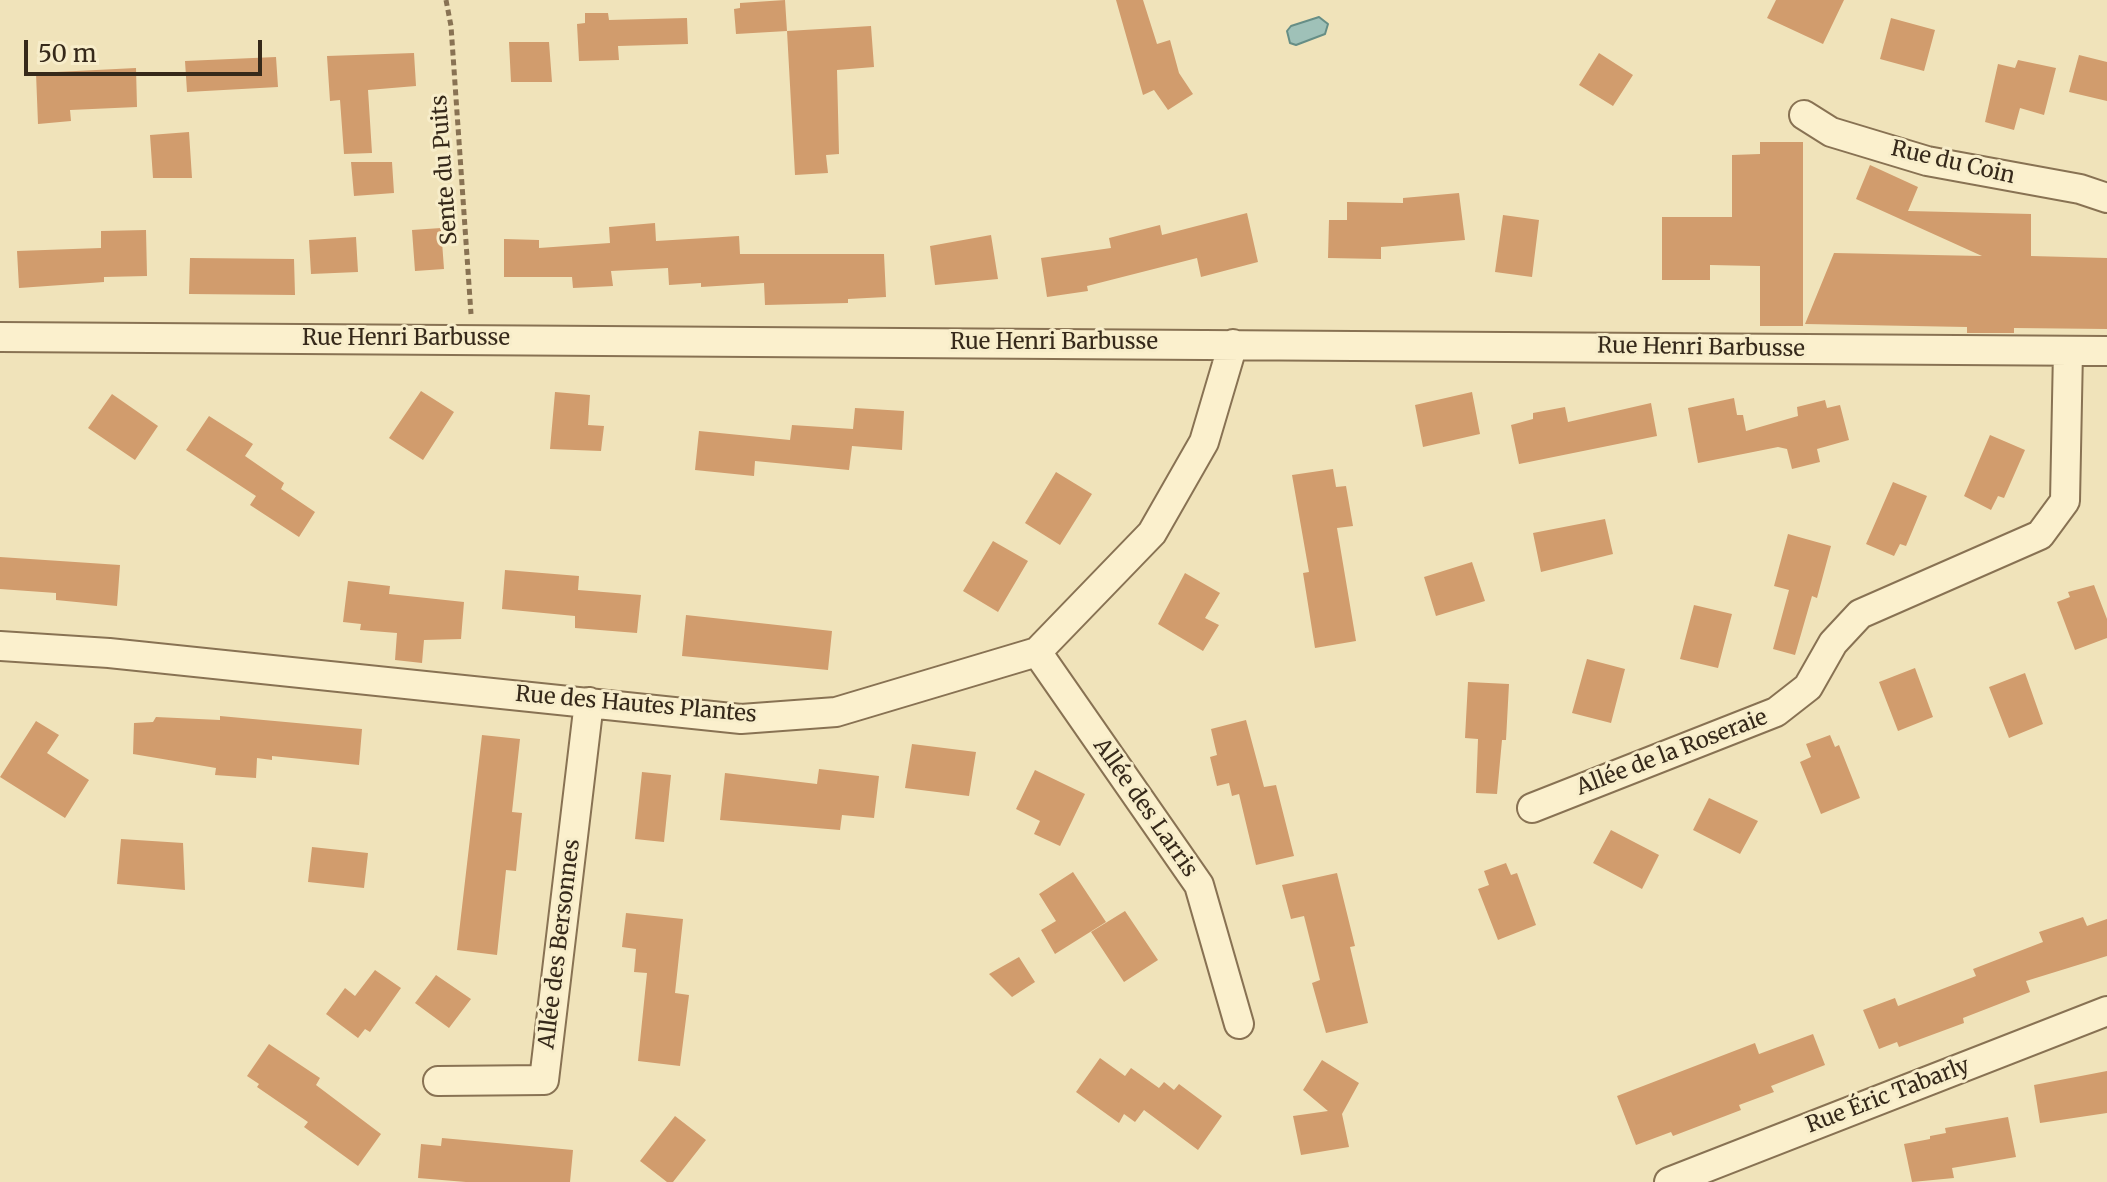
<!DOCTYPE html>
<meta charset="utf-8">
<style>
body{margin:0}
#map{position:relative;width:2107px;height:1182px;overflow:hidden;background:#f0e3ba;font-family:Merriweather,serif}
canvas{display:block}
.scale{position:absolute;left:24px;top:40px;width:238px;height:36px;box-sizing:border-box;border:4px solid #36291a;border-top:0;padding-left:10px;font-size:24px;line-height:28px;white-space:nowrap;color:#36291a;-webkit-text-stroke:6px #f7edca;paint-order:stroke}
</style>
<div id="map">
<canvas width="2107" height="1182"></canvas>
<div class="scale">50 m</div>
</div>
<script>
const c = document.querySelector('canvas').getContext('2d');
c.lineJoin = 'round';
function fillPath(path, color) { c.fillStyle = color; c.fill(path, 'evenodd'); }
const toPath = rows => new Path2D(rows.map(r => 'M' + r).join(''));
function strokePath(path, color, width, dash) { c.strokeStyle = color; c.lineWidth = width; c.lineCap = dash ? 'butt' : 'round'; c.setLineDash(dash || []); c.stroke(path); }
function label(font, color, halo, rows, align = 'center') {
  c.font = font + ' Merriweather,serif'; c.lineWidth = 6; c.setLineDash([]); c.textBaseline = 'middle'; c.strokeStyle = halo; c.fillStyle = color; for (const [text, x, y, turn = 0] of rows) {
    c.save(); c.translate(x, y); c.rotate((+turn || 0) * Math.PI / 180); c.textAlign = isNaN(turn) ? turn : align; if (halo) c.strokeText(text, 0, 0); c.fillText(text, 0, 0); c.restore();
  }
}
const water = toPath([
 [1319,17,1328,24,1325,34,1296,45,1290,43,1287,31,1291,26,1319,17]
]);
fillPath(water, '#9fc1b8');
strokePath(water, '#668e86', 2);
fillPath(toPath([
 [785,0,787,31,736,34,734,9,740,8,740,3],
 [1116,0,1143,0,1157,44,1170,40,1179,73,1193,94,1168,110,1154,90,1143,95],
 [1776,0,1844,0,1823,44,1767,18],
 [585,13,608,13,609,20,687,18,688,44,618,46,619,60,579,61,577,24,585,23],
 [1891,18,1935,30,1924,71,1880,59],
 [871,26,874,67,837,70,839,154,826,155,828,173,795,175,787,31],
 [509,42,549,42,552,82,511,82],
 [414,53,416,86,368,90,372,153,344,154,340,100,330,101,327,56],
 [1599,53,1633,75,1613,106,1579,85],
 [2079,55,2107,62,2107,101,2069,92],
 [276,57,278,87,187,92,185,61],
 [2018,60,2056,68,2044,115,2020,108,2014,130,1985,122,1998,64,2015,68],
 [136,68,137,107,70,110,71,121,38,124,36,73],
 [189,132,192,178,153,178,150,135],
 [1760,142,1803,142,1803,326,1760,326,1760,266,1710,265,1710,280,1662,280,1662,217,1732,217,1732,155,1760,154],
 [351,162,392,162,394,193,354,196],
 [1870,165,1918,187,1908,211,2031,214,2031,256,2107,258,2107,329,2014,328,2014,333,1967,333,1967,327,1805,324,1834,253,1982,256,1856,199],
 [1459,193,1465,240,1381,247,1381,259,1328,258,1329,220,1347,220,1347,202,1403,203,1403,198],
 [1247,213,1258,262,1201,277,1197,258,1087,286,1088,291,1047,297,1041,258,1111,248,1109,238,1160,225,1162,235],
 [1503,215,1539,220,1532,277,1495,272],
 [655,223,656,241,739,236,740,254,884,254,886,297,848,299,848,303,765,305,764,283,701,287,701,283,669,285,668,268,611,271,613,286,573,288,572,277,504,277,504,239,539,240,539,248,610,243,609,227],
 [441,228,444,269,415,271,412,230],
 [146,230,147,276,104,277,104,282,19,288,17,251,101,248,101,231],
 [991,235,998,279,935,285,930,246],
 [356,237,358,272,311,274,309,240],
 [190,258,294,259,295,295,189,294],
 [421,391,454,412,423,460,389,438],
 [555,392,590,395,588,425,604,426,601,451,550,449],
 [1472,392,1480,434,1423,447,1415,405],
 [112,394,158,426,135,460,88,428],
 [1734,398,1737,415,1743,415,1746,431,1798,416,1797,407,1825,400,1827,408,1840,405,1849,440,1817,449,1820,462,1792,469,1787,449,1778,447,1698,463,1688,408],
 [1651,403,1657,436,1519,464,1511,425,1533,419,1533,413,1565,407,1568,422],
 [855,408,904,411,902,450,852,446,849,470,755,461,754,476,695,470,699,431,790,440,792,425,853,429],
 [209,416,253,444,245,456,284,483,281,489,315,512,299,537,250,505,256,496,186,450],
 [1990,435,2025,450,2004,498,1998,496,1991,510,1964,496],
 [1333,469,1336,487,1346,486,1353,526,1337,528,1356,641,1315,648,1303,573,1309,572,1292,475],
 [1056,472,1092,494,1060,545,1025,523],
 [1893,482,1927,496,1906,546,1900,544,1894,556,1866,544],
 [1605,519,1613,554,1541,572,1533,533],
 [1788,534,1831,546,1817,598,1812,596,1795,655,1773,649,1789,590,1774,586],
 [993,541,1028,561,998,612,963,591],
 [0,557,120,565,117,606,56,600,56,593,0,589],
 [1472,562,1485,601,1436,616,1424,577],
 [505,570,579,576,578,590,641,595,637,633,575,628,575,616,502,609],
 [1185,573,1220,593,1205,618,1219,625,1203,651,1158,624],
 [348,581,390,586,389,594,464,602,461,639,424,640,422,663,395,660,397,633,360,630,361,624,343,622],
 [2094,585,2107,619,2107,638,2075,650,2057,602,2070,597,2068,592],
 [1694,605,1732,614,1718,668,1680,659],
 [686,615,832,631,828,670,682,656],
 [1587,659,1625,669,1611,723,1572,713],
 [1915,668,1933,717,1898,731,1879,682],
 [2025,673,2043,724,2009,738,1989,687],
 [1468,682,1509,684,1506,740,1502,740,1497,794,1476,793,1478,739,1465,738],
 [220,716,362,729,359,765,272,756,272,760,257,758,256,778,215,775,216,768,133,754,134,723,153,722,156,717,220,720],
 [1246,720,1264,787,1276,785,1294,856,1256,865,1239,794,1232,796,1229,783,1217,786,1210,757,1217,755,1211,729],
 [36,721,59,735,47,753,89,780,65,818,0,777],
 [482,735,520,739,512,812,522,813,516,871,506,870,497,955,457,950],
 [1830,735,1835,747,1839,745,1860,798,1821,814,1800,762,1811,757,1806,744],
 [912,744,976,752,969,796,905,788],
 [819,769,879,776,874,818,842,815,840,830,720,820,725,773,817,784],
 [1035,770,1085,794,1060,846,1034,834,1040,821,1016,809],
 [642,772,671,775,664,842,635,839],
 [1709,798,1758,821,1740,854,1693,830],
 [1611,830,1659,855,1642,889,1593,863],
 [121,839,183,843,185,890,117,884],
 [312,847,368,853,364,888,308,882],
 [1506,863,1511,875,1517,873,1536,925,1498,940,1478,889,1489,885,1484,871],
 [1073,872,1106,922,1055,954,1041,930,1056,921,1039,894],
 [1337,873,1355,946,1350,947,1368,1023,1326,1033,1312,983,1320,980,1304,916,1291,919,1282,885],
 [1125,911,1158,960,1124,982,1091,932],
 [626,913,683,919,675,993,689,995,680,1066,638,1061,647,973,634,972,636,949,622,947],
 [2083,917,2087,926,2107,919,2107,956,2026,981,2030,992,1963,1018,1964,1023,1899,1047,1897,1042,1879,1049,1863,1010,1895,998,1898,1006,1976,976,1973,969,2043,942,2039,932],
 [1019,957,1035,982,1012,997,989,974],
 [375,970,401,988,370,1032,365,1029,358,1038,326,1014,345,988,355,996],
 [436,975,471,999,449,1028,415,1003],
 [1813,1034,1825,1065,1771,1086,1774,1092,1739,1105,1741,1110,1673,1136,1671,1132,1636,1145,1617,1096,1755,1043,1759,1054],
 [269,1044,320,1078,316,1085,381,1134,358,1166,304,1127,308,1122,257,1087,259,1084,247,1076],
 [1100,1058,1125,1076,1131,1068,1159,1088,1164,1082,1174,1090,1179,1084,1222,1116,1198,1150,1144,1110,1135,1122,1124,1114,1119,1123,1076,1092],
 [1322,1060,1359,1083,1342,1114,1349,1147,1301,1155,1293,1116,1328,1111,1303,1090],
 [2107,1071,2107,1113,2040,1123,2034,1085],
 [675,1116,706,1140,673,1182,667,1182,640,1161],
 [2008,1117,2016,1157,1952,1168,1954,1178,1912,1182,1904,1144,1930,1139,1930,1136,1946,1133,1945,1128],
 [442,1138,573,1150,570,1182,466,1182,418,1178,421,1144,441,1146]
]), '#d19c6d');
const street = toPath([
 [1804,115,1831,132,1927,161,2080,189,2107,198],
 [0,337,2107,351],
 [0,646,109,653,741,719,836,712,1037,652,1152,533,1204,442,1233,344],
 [1037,652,1199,885,1239,1024],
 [1532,808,1776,712,1808,687,1833,643,1860,614,2040,535,2065,501,2068,351],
 [438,1081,544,1080,589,702],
 [1669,1182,2107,1011]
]);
strokePath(street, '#887253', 32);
strokePath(toPath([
 [446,0,451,26,471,314]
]), '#887253', 5, [6, 4]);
strokePath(street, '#fbf0cd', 28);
label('22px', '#36291a', '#f7edca', [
 ["Rue du Coin",1953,163,13],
 ["Sente du Puits",445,170,-94],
 ["Rue Henri Barbusse",406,339],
 ["Rue Henri Barbusse",1054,343],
 ["Rue Henri Barbusse",1701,348,1],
 ["Rue des Hautes Plantes",636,705,5],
 ["Allée de la Roseraie",1672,753,-21],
 ["Allée des Larris",1145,808,55],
 ["Allée des Bersonnes",560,944,-83],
 ["Rue Éric Tabarly",1888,1096,-21]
]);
</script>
